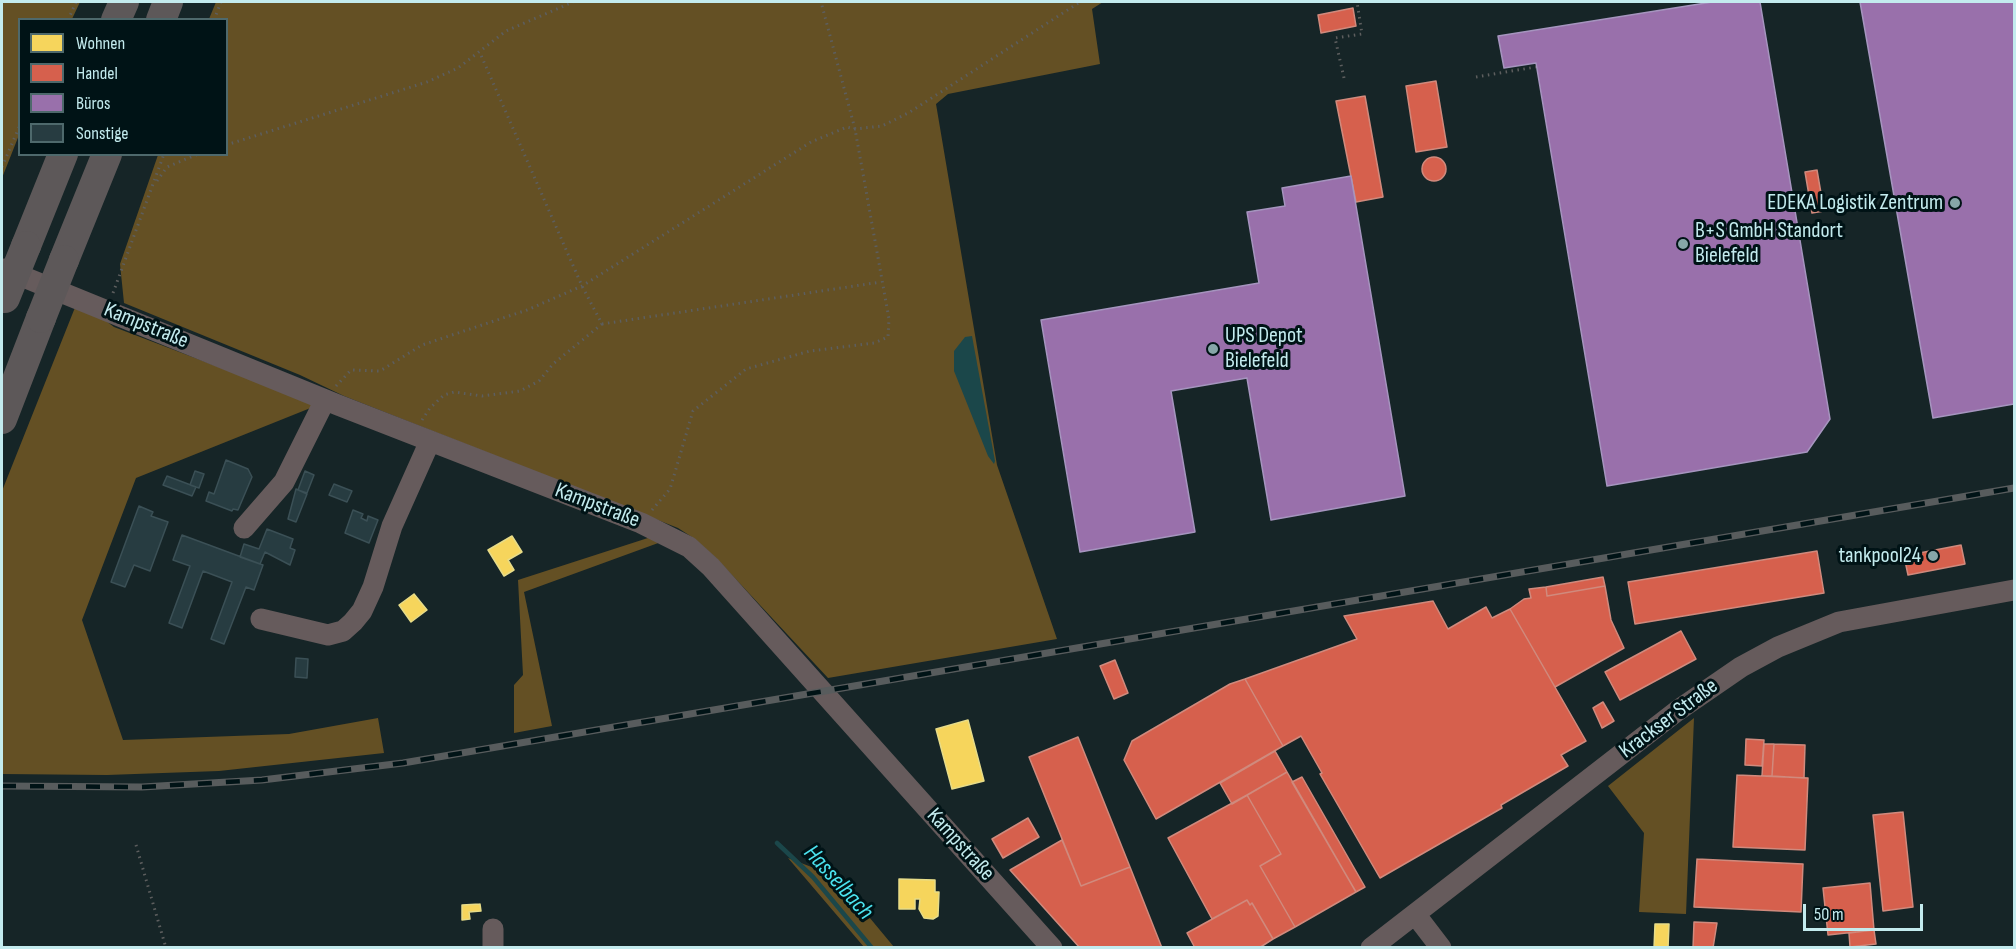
<!DOCTYPE html>
<meta charset="utf-8">
<style>
body{margin:0}
#map{position:relative;width:2016px;height:949px;overflow:hidden;background:#162527;font-family:"Sofia Sans Condensed",sans-serif}
canvas{display:block}
.frame{position:absolute;inset:0;border:3px solid #c3ebee;pointer-events:none}
.legend{position:absolute;left:18px;top:18px;width:210px;height:138px;box-sizing:border-box;background:#001316;border:2px solid #4e696c;margin:0;padding:8px 10px;list-style:none;font-size:18px;color:#c3ebee}
.legend li{display:flex;align-items:center;gap:12px;height:30px}
.legend b{width:30px;border:2px solid #4e696c}
.scale{position:absolute;left:1803px;top:904px;width:120px;height:27px;box-sizing:border-box;border:3px solid #c3ebee;border-top:0;padding-left:8px;font-size:18px;line-height:21px;white-space:nowrap;color:#c3ebee;-webkit-text-stroke:4px #001316;paint-order:stroke}
</style>
<div id="map">
<canvas width="2016" height="949"></canvas>
<div class="frame"></div>
<ul class="legend">
<li><b style="height:16px;background:#f6d55c"></b>Wohnen</li>
<li><b style="height:16px;background:#d6604d"></b>Handel</li>
<li><b style="height:16px;background:#9970ab"></b>Büros</li>
<li><b style="height:16px;background:#273c41"></b>Sonstige</li>
</ul>
<div class="scale">50 m</div>
</div>
<script>
const c = document.querySelector('canvas').getContext('2d');
c.lineJoin = 'round';
function fillPath(path, color) { c.fillStyle = color; c.fill(path, 'evenodd'); }
const toPath = rows => new Path2D(rows.map(r => 'M' + r).join(''));
function strokePath(path, color, width, dash) { c.strokeStyle = color; c.lineWidth = width; c.lineCap = dash ? 'butt' : 'round'; c.setLineDash(dash || []); c.stroke(path); }
function label(font, color, halo, rows, align = 'center') {
  c.font = font + ' "Sofia Sans Condensed",sans-serif'; c.lineWidth = 6; c.setLineDash([]); c.textBaseline = 'middle'; c.strokeStyle = halo; c.fillStyle = color; for (const [text, x, y, turn = 0] of rows) {
    c.save(); c.translate(x, y); c.rotate((+turn || 0) * Math.PI / 180); c.textAlign = isNaN(turn) ? turn : align; if (halo) c.strokeText(text, 0, 0); c.fillText(text, 0, 0); c.restore();
  }
}
fillPath(toPath([
 [2,2,80,2,72,19,20,20,19,135,2,178],
 [216,2,1103,2,1092,9,1100,64,948,94,936,104,997,465,1057,639,828,678,717,559,695,539,678,528,344,396,300,375,124,303,120,264,158,155,226,154,226,20,209,19],
 [76,305,94,312,114,327,318,405,136,478,82,620,123,740,289,734,378,718,384,753,219,771,107,775,2,774,2,491],
 [651,537,661,542,524,592,552,726,514,733,514,685,523,675,518,580],
 [1694,718,1686,914,1639,912,1644,833,1608,786],
 [788,858,835,876,894,947,864,947]
]), '#645024');
fillPath(toPath([
 [972,336,995,461,994,464,988,456,954,371,954,351,965,337]
]), '#1b474a');
const homes = toPath([
 [512,536,522,552,508,560,514,570,504,576,488,550,512,536],
 [414,594,427,610,411,622,399,605,414,594],
 [968,720,984,781,952,789,936,729,968,720],
 [899,879,935,880,935,892,939,892,938,916,933,919,924,918,919,909,920,899,915,899,915,909,899,909,899,879],
 [480,904,481,911,469,912,470,919,462,920,462,905,480,904],
 [1655,924,1669,924,1668,948,1654,948,1655,924]
]);
fillPath(homes, '#f6d55c');
strokePath(homes, '#e7dc88', 1.5);
const shops = toPath([
 [1353,8,1356,26,1321,33,1318,15,1353,8],
 [1436,81,1447,147,1416,152,1406,86,1436,81],
 [1365,96,1383,197,1356,202,1336,101,1365,96],
 '1422 169a12 12 0 1 1 24 0a12 12 0 1 1-24 0Z',
 [1817,170,1824,211,1812,213,1805,172,1817,170],
 [1961,545,1965,564,1908,575,1904,556,1961,545],
 [1817,551,1824,593,1635,624,1628,582,1817,551],
 [1603,577,1605,586,1547,596,1546,587,1603,577],
 [1605,586,1611,620,1624,648,1555,687,1510,609,1524,599,1531,598,1529,589,1546,587,1547,596,1605,586],
 [1433,601,1448,629,1486,607,1492,618,1510,609,1586,741,1561,755,1568,766,1501,805,1502,808,1380,878,1320,774,1322,773,1301,736,1283,746,1245,679,1357,639,1344,616,1433,601],
 [1681,631,1696,659,1620,700,1605,672,1681,631],
 [1115,660,1128,693,1114,699,1100,666,1115,660],
 [1245,679,1283,746,1156,819,1124,760,1132,741,1230,684,1245,679],
 [1603,702,1614,721,1602,728,1593,708,1603,702],
 [1078,737,1130,867,1081,886,1029,757,1078,737],
 [1746,739,1764,740,1762,766,1745,765,1746,739],
 [1764,744,1774,744,1772,776,1762,776,1764,744],
 [1774,744,1805,745,1804,778,1772,776,1774,744],
 [1275,751,1287,772,1232,804,1220,783,1275,751],
 [1287,772,1356,892,1295,927,1260,866,1281,854,1247,795,1287,772],
 [1737,775,1808,778,1805,850,1733,847,1737,775],
 [1302,777,1365,887,1356,892,1292,782,1302,777],
 [1247,795,1281,854,1260,866,1295,927,1273,939,1252,903,1250,905,1247,900,1212,919,1168,838,1247,795],
 [1903,812,1913,907,1883,911,1873,815,1903,812],
 [1028,818,1039,837,1003,858,992,839,1028,818],
 [1062,840,1081,886,1130,867,1162,948,1080,948,1010,870,1062,840],
 [1697,859,1803,864,1801,912,1694,907,1697,859],
 [1870,883,1874,930,1828,935,1823,888,1870,883],
 [1247,900,1250,905,1252,903,1273,939,1259,948,1195,948,1187,933,1247,900],
 [1694,922,1717,923,1713,948,1693,948,1694,922],
 [1874,930,1876,944,1850,947,1849,933,1874,930]
]);
fillPath(shops, '#d6604d');
strokePath(shops, '#d08a7d', 1.5);
const offices = toPath([
 [1712,2,1760,2,1830,419,1807,452,1607,486,1536,63,1504,68,1498,36,1712,2],
 [1860,2,2014,2,2014,404,1933,418,1860,2],
 [1351,176,1405,496,1271,520,1247,378,1171,391,1195,532,1080,552,1041,320,1259,283,1247,212,1285,206,1282,188,1351,176]
]);
fillPath(offices, '#9970ab');
strokePath(offices, '#a695bf', 1.5);
strokePath(toPath([
 [777,843,813,877,872,948]
]), '#1b474a', 4.5);
const building = toPath([
 [226,460,248,469,252,477,238,510,233,509,232,511,206,501,209,492,214,494,226,460],
 [195,471,204,474,199,488,190,485,195,471],
 [305,471,314,475,307,493,298,490,305,471],
 [167,476,196,487,192,496,163,485,167,476],
 [334,484,352,491,347,502,329,495,334,484],
 [296,489,307,494,296,522,288,519,296,489],
 [139,506,153,512,151,516,168,522,150,571,134,565,125,587,111,582,139,506],
 [353,510,363,514,361,518,367,521,368,516,378,520,369,543,345,533,353,510],
 [267,529,293,539,290,548,295,550,290,565,265,552,260,564,240,557,244,544,259,549,267,529],
 [182,535,263,565,254,590,246,587,224,644,211,639,232,582,203,571,182,628,169,623,190,566,173,560,182,535],
 [296,658,308,659,307,678,295,677,296,658]
]);
fillPath(building, '#273c41');
strokePath(building, '#3b5056', 1.5);
strokePath(toPath([
 [68,20,76,2],
 [214,20,221,2],
 [1476,77,1536,67],
 [1344,78,1335,38,1362,34,1357,2],
 [226,145,427,82,458,68,506,31,573,2],
 [2,167,20,125],
 [157,181,167,167,198,154],
 [113,293,164,154],
 [602,324,881,282],
 [336,386,351,370,380,371,422,345,527,310,582,286,811,142,847,127,855,129,882,126,910,112,1080,2],
 [422,420,430,408,444,395,454,392,482,396,520,391,539,381,553,364,602,324,582,286,480,53],
 [652,510,670,489,693,411,746,369,810,351,874,343,888,337,889,319,855,129,821,2],
 [136,845,166,948]
]), '#5d5e5e', 3, [1.5, 4.5]);
strokePath(toPath([
 [4,269,338,405,641,523,689,547,711,567,1052,948],
 [244,528,284,482,325,400],
 [261,619,328,635,343,631,353,622,362,611,373,587,392,526,430,441],
 [1415,914,1441,948],
 [493,948,493,929],
 [1371,948,1677,711,1741,667,1778,647,1839,622,2014,590]
]), '#665b5c', 21);
strokePath(toPath([
 [116,20,124,2],
 [161,20,168,2],
 [26,246,63,154],
 [64,260,107,154],
 [2,419,41,318]
]), '#5d5859', 30);
const rail = toPath([
 [2,786,142,787,262,780,403,763,2014,488]
]);
strokePath(rail, '#585c5d', 7);
strokePath(rail, '#001316', 4.5, [14]);
strokePath(toPath([
 [5,298,26,246],
 [41,318,64,260]
]), '#5d5859', 30);
for (const [x, y, r, color] of [
 [1955,203,6,"#86a6a8"],
 [1683,244,6,"#86a6a8"],
 [1213,349,6,"#86a6a8"],
 [1933,556,6,"#86a6a8"]
]) { const dot = new Path2D(); dot.arc(x, y, r, 0, 2 * Math.PI); c.fillStyle = color; c.fill(dot); strokePath(dot, '#001316', 2); }
label('22px', '#c3ebee', '#001316', [
 ["EDEKA Logistik Zentrum",1943,203],
 ["B+S GmbH Standort",1695,231,"left"],
 ["Bielefeld",1695,256,"left"],
 ["UPS Depot",1225,336,"left"],
 ["Bielefeld",1225,361,"left"],
 ["tankpool24",1921,556]
], 'right');
label('22px', '#c3ebee', '#001316', [
 ["Kampstraße",146,326,22],
 ["Kampstraße",597,506,21],
 ["Krackser Straße",1669,719,-37],
 ["Kampstraße",960,845,48]
]);
label('italic 24px', '#4be3ef', '#001316', [
 ["Hasselbach",838,883,48]
]);
</script>
